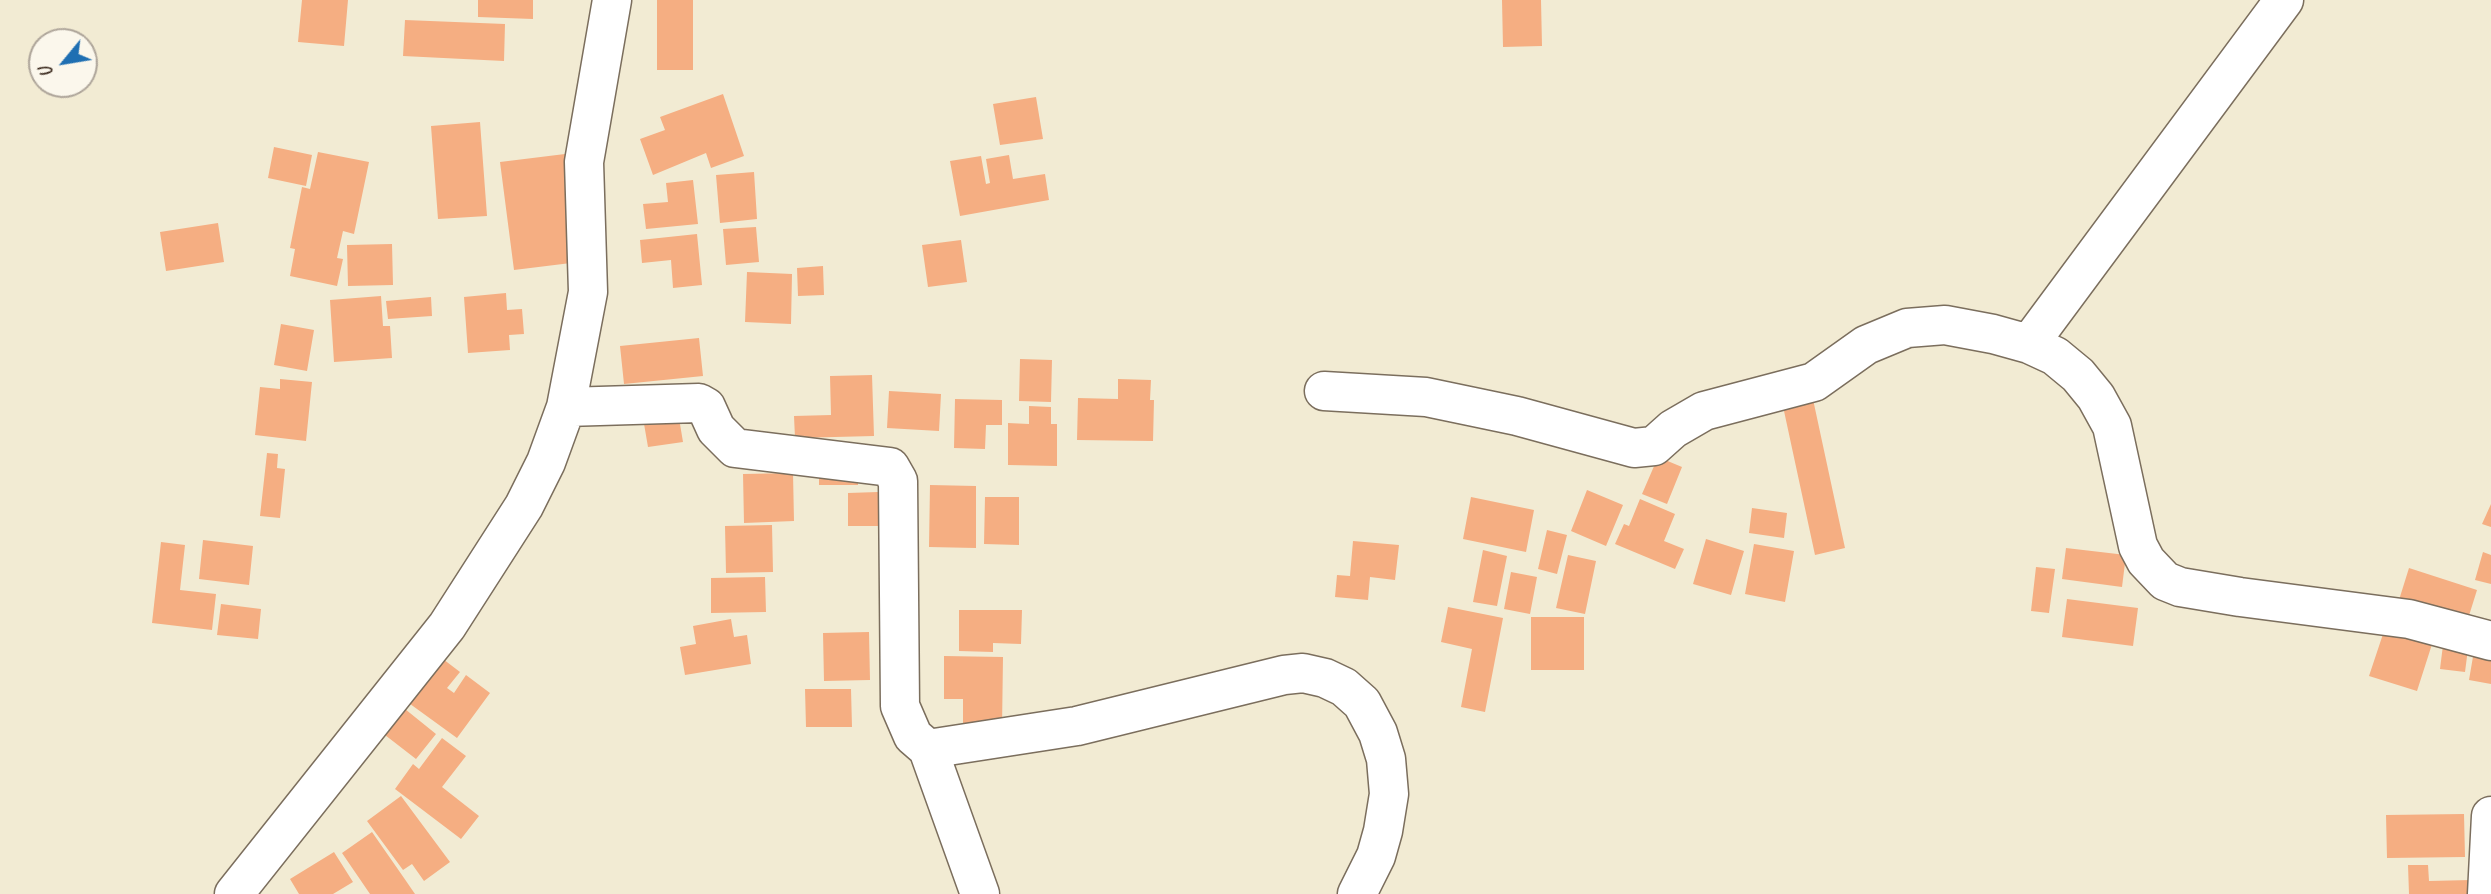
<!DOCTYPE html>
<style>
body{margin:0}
#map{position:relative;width:2491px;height:894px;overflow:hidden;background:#f2ebd3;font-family:Caveat,sans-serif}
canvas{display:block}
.north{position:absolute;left:28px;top:28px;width:70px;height:70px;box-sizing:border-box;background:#fbf7ec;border:2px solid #aea59a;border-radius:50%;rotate:240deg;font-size:19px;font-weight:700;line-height:28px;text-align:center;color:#3b2a1e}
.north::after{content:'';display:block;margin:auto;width:24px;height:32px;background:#1f6fb2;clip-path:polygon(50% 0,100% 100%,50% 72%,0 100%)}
</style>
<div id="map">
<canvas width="2491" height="894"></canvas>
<div class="north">U</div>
</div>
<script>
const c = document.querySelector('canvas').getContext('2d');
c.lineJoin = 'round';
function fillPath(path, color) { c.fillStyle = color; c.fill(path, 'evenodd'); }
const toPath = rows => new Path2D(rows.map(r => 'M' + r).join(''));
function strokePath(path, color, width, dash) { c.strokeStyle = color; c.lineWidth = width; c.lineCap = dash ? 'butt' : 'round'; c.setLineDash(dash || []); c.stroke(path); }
fillPath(toPath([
 [302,0,348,0,344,46,298,42],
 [478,0,533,0,533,19,478,17],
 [657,0,693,0,693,70,657,70],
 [1502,0,1541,0,1542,46,1503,47],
 [405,20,505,24,504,61,403,56],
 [723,94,744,156,711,168,706,153,653,175,640,139,665,130,660,117],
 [1036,97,1043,139,1000,145,993,104],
 [480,122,487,216,438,219,431,126],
 [274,147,312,155,306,186,268,178],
 [318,152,369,162,354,234,343,231,337,258,343,259,337,286,290,276,295,249,290,248,302,187,310,189],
 [565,154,579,262,514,270,500,162],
 [1009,155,1013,179,1045,174,1049,200,960,216,950,161,981,156,986,184,990,183,986,159],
 [754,172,757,219,720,223,716,175],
 [693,180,698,224,646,229,643,204,668,202,666,183],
 [218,223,224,262,166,271,160,232],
 [756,227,759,262,726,265,723,229],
 [697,234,702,285,673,288,671,260,642,263,640,240],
 [961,240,967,282,928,287,922,245],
 [392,244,393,285,348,286,347,245],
 [823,266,824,295,798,296,797,268],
 [747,272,792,274,791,324,745,322],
 [506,293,507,310,522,309,524,334,509,335,510,350,468,353,464,297],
 [381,296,383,326,390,326,392,358,334,362,330,300],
 [431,297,432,316,388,319,386,301],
 [281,324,314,330,307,371,274,365],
 [699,338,703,376,624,384,620,346],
 [1020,359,1052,360,1051,402,1019,401],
 [872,375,874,436,795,438,794,416,831,415,830,376],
 [280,379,312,382,306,441,255,435,260,387,280,389],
 [1118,379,1151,380,1150,400,1154,400,1153,441,1077,440,1078,398,1118,399],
 [1811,390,1845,548,1815,555,1781,397],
 [889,391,941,394,939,431,887,428],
 [955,399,1002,400,1002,425,986,425,985,449,954,448],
 [1029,406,1051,407,1051,424,1057,424,1057,466,1008,465,1008,423,1029,424],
 [678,412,683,442,648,447,643,418],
 [267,453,278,454,277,468,285,469,280,518,260,516],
 [1658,457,1682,467,1667,504,1642,494],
 [819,465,858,465,858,485,819,485],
 [793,473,794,521,744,523,743,474],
 [930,485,976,486,976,548,929,547],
 [1587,490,1623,505,1606,546,1571,531],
 [878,492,879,526,848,526,848,493],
 [985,497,1019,497,1019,545,984,544],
 [1471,497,1534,510,1526,552,1463,539],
 [1640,499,1675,514,1664,541,1684,549,1675,569,1615,544,1624,524,1629,526],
 [2491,504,2491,527,2482,524],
 [1752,508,1787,513,1784,538,1749,533],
 [772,525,773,572,726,573,725,526],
 [1547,530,1567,535,1557,574,1538,569],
 [1706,539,1744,551,1731,595,1693,584],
 [203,540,253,546,249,585,199,579],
 [1353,541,1399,545,1395,580,1370,577,1368,600,1335,597,1337,575,1350,576],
 [161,542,185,545,180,590,216,594,212,630,152,623],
 [1754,544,1794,551,1785,602,1745,594],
 [2066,548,2126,555,2122,587,2062,579],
 [1483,550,1507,556,1497,606,1473,602],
 [2483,552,2491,555,2491,584,2475,580],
 [1568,555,1596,561,1585,614,1556,608],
 [2036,567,2055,569,2049,613,2031,611],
 [2409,568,2477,590,2467,622,2399,600],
 [1511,572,1537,577,1530,614,1504,609],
 [765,577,766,612,711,613,711,578],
 [2067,599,2138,608,2133,646,2062,637],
 [221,604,261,609,258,639,217,635],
 [1448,607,1503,618,1485,712,1461,707,1472,649,1441,642],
 [959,610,1022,610,1021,644,993,643,993,652,959,651],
 [1531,617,1584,617,1584,670,1531,670],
 [731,619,734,637,747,635,751,664,685,675,680,647,696,644,693,626],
 [2387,622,2434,638,2417,691,2369,676],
 [869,632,870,680,824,681,823,633],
 [2444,637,2469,641,2465,672,2440,669],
 [2475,645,2491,648,2491,684,2469,680],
 [439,656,460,672,447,688,454,693,466,675,490,693,457,738,406,701],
 [944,656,1003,657,1002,728,963,727,963,699,944,699],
 [805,689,851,689,852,727,806,727],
 [405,709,436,734,416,759,385,735],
 [442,738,466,756,442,787,479,816,461,839,395,789,413,764,419,769],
 [401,796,450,862,424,881,412,864,403,870,367,821],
 [2464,814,2465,857,2387,858,2386,815],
 [372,832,404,878,415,894,370,894,342,853],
 [334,852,353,882,333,894,299,894,290,879],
 [2408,865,2428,865,2429,881,2471,880,2471,894,2409,894]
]), '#f5ae82');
const minor = toPath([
 [2029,344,2284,0],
 [1324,391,1426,397,1517,416,1634,448,1654,446,1673,429,1704,411,1814,382,1866,345,1907,328,1945,325,1993,334,2029,344,2055,356,2078,375,2096,397,2112,426,2138,546,2146,561,2165,581,2180,587,2240,597,2409,619,2491,641],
 [566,407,699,403,706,407,716,429,735,448,890,467,898,481,900,706,913,736,928,749,980,894],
 [928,749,1077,726,1284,675,1303,673,1325,678,1344,687,1362,703,1378,733,1386,759,1389,794,1383,831,1376,856,1357,894],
 [234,894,447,626,524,506,546,462,566,407,588,292,584,162,612,0],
 [2487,894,2491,816]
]);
strokePath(minor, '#7b6e5d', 41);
strokePath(minor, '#fff', 38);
</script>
